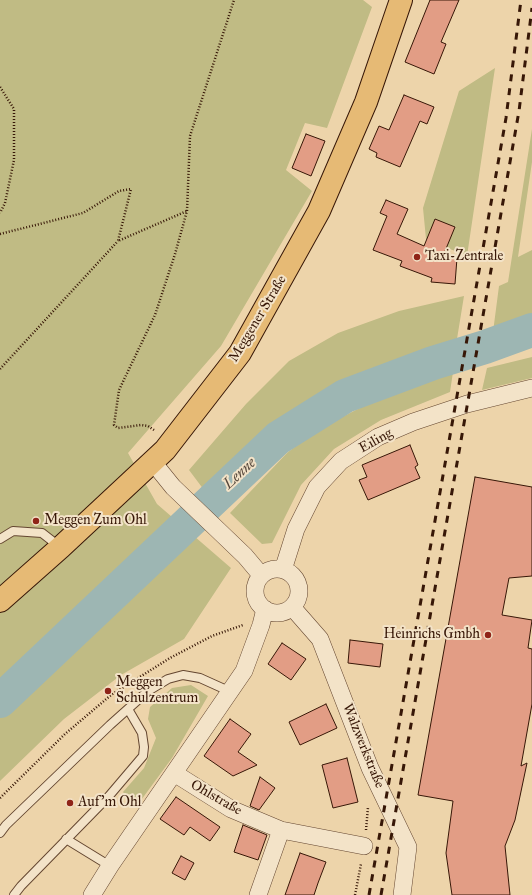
<!DOCTYPE html>
<meta charset="utf-8">
<style>
body{margin:0}
canvas{display:block;background:#edd4aa}
</style>
<canvas width="532" height="895"></canvas>
<script>
const c = document.querySelector('canvas').getContext('2d');
c.lineJoin = 'round';
function fillPath(path, color) { c.fillStyle = color; c.fill(path, 'evenodd'); }
const toPath = rows => new Path2D(rows.map(r => 'M' + r).join(''));
function strokePath(path, color, width, dash) { c.strokeStyle = color; c.lineWidth = width; c.lineCap = dash ? 'butt' : 'round'; c.setLineDash(dash || []); c.stroke(path); }
function label(font, color, halo, rows, align = 'center') {
  c.font = font + ' "IM FELL Great Primer",serif'; c.lineWidth = 4; c.setLineDash([]); c.textBaseline = 'middle'; c.strokeStyle = halo; c.fillStyle = color; for (const [text, x, y, turn = 0] of rows) {
    c.save(); c.translate(x, y); c.rotate((+turn || 0) * Math.PI / 180); c.textAlign = isNaN(turn) ? turn : align; if (halo) c.strokeText(text, 0, 0); c.fillText(text, 0, 0); c.restore();
  }
}
fillPath(toPath([
 [0,0,363,0,372,7,327,128,305,123,286,170,312,191,221,346,128,453,157,504,231,568,184,639,121,675,64,719,0,781],
 [495,68,467,256,426,239,423,208,459,91],
 [532,129,532,162,518,257,532,250,532,314,493,332,499,286,508,282],
 [464,296,456,345,356,379,297,410,256,441,207,494,189,470,246,404,289,361,338,333,399,311],
 [532,357,532,378,482,390,487,368],
 [453,372,450,392,381,420,334,449,301,485,272,543,262,544,230,513,288,452,323,427,381,397],
 [191,685,208,696,172,758,136,807,123,792,144,768,156,738,148,719,150,707,172,688]
]), '#c0bb84');
strokePath(toPath([
 [0,701,278,438,345,396,433,363,485,347,532,330]
]), '#9db6b3', 34);
const building = toPath([
 [430,0,459,0,441,42,446,44,434,74,405,62,430,0],
 [404,95,434,107,427,124,420,121,400,167,376,157,377,153,369,149,379,126,389,130,404,95],
 [306,134,325,141,311,176,292,168,306,134],
 [386,200,408,209,397,234,424,246,435,219,455,227,443,256,457,258,455,284,431,282,432,278,400,266,402,261,373,250,387,216,380,213,386,200],
 [410,445,418,465,415,467,420,478,368,500,359,480,367,477,362,465,410,445],
 [475,477,532,487,532,576,509,578,502,615,532,620,528,648,532,649,532,704,521,766,527,763,515,820,505,846,510,895,452,895,446,853,453,801,418,795,475,477],
 [350,640,383,644,380,667,348,663,350,640],
 [282,643,306,659,291,680,268,664,282,643],
 [326,704,337,728,300,745,289,722,326,704],
 [230,719,251,734,238,752,257,765,233,776,204,756,230,719],
 [347,758,358,802,333,808,322,765,347,758],
 [260,777,275,788,259,810,250,806,260,777],
 [176,797,220,827,210,841,190,827,184,835,160,819,176,797],
 [243,825,267,835,258,860,234,852,243,825],
 [300,853,326,862,318,883,314,895,285,895,300,853],
 [181,856,194,863,185,880,172,873,181,856]
]);
fillPath(building, '#e29d85');
strokePath(building, '#371707', 1);
const service = toPath([
 [0,539,13,531,42,533,60,547],
 [0,833,6,825,110,725,148,691,168,679,183,675,200,678,231,692],
 [66,839,110,866],
 [14,895,21,886,109,796,143,756,144,747,142,733,128,709]
]);
const minor = toPath([
 [152,461,173,487,245,556,261,575],
 '255 591a22 22 0 1 1 44 0a22 22 0 1 1-44 0Z',
 [283,570,296,529,317,487,341,461,378,437,413,422,467,404,532,388],
 [292,607,320,639,370,768,408,847,402,895],
 [174,773,231,809,281,830,364,846],
 [92,895,110,866,244,671,261,625,265,609],
 [258,895,281,830]
]);
const primary = toPath([
 [0,601,61,547,165,450,240,353,319,211,366,102,401,0]
]);
strokePath(service, '#644630', 10);
strokePath(minor, '#644630', 18);
strokePath(primary, '#371707', 24);
strokePath(toPath([
 [0,87,14,109,14,160,5,203,0,213],
 [0,234,83,213,119,191,131,189,118,241,187,211],
 [0,369,118,241],
 [154,430,148,426,141,425,118,428,114,425,119,390,155,315,175,254,187,211,190,136,234,0],
 [0,798,65,734,111,695,170,658,212,636,243,625],
 [366,830,368,807],
 [355,895,361,864]
]), '#371707', 2.5, [1, 2]);
strokePath(service, '#f3e3c8', 8);
strokePath(minor, '#f3e3c8', 17);
strokePath(primary, '#e6ba75', 22);
strokePath(toPath([
 [369,895,506,118,521,0],
 [381,895,519,111,532,8]
]), '#371707', 3, [7, 7]);
for (const [x, y, r, color] of [
 [417,257,4,"#8f2418"],
 [36,521,4,"#8f2418"],
 [488,635,4,"#8f2418"],
 [108,691,4,"#8f2418"],
 [70,803,4,"#8f2418"]
]) { const dot = new Path2D(); dot.arc(x, y, r, 0, 2 * Math.PI); c.fillStyle = color; c.fill(dot); strokePath(dot, '#f3e3c8', 1.5); }
label('14px', '#371707', '#f3e3c8', [
 ["Taxi-Zentrale",425,257],
 ["Meggen Zum Ohl",44,521],
 ["Heinrichs Gmbh",480,635,"right"],
 ["Meggen",116,683],
 ["Schulzentrum",116,699],
 ["Auf'm Ohl",78,803]
], 'left');
label('14px', '#371707', '#f3e3c8', [
 ["Meggener Straße",258,319,-59],
 ["Eiling",376,441,-29],
 ["Walzwerkstraße",363,746,68],
 ["Ohlstraße",216,798,30]
]);
label('italic 15px', '#56473b', '#f3e3c8', [
 ["Lenne",240,474,-43]
]);
</script>
